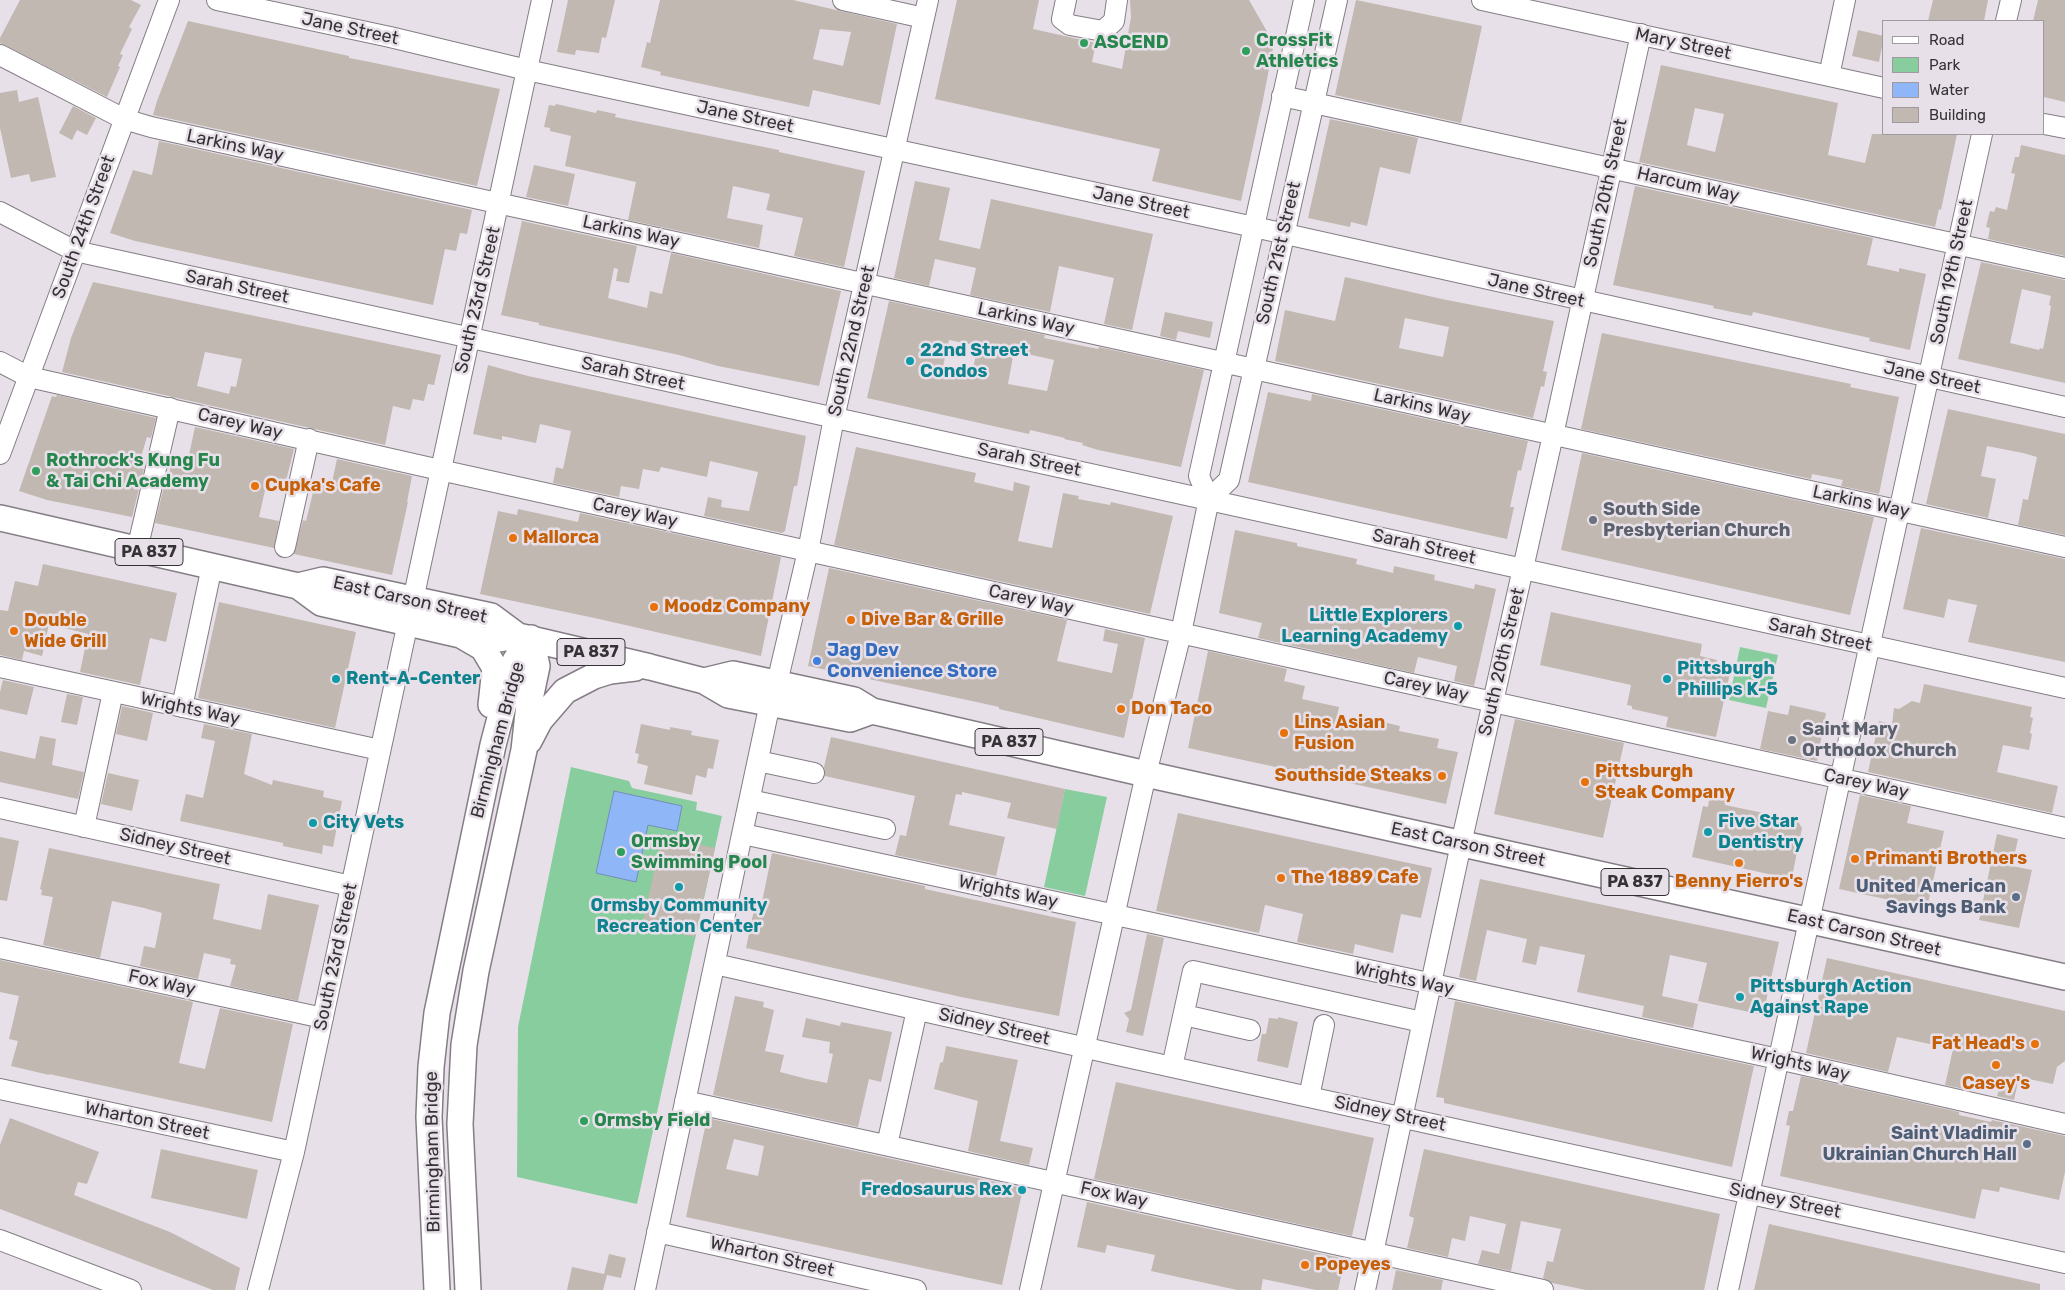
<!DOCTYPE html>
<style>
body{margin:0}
#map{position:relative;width:2065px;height:1290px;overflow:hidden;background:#e8e0e8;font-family:Rubik,sans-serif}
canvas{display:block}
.legend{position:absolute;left:1882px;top:20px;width:162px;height:115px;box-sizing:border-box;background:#e8e0e8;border:1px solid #a09aa0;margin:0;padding:6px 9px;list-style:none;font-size:15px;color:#353235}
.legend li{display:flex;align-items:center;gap:10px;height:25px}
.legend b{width:25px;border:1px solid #a09aa0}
</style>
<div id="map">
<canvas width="2065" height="1290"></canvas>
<ul class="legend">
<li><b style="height:6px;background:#fff"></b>Road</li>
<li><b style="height:14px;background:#88cd9e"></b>Park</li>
<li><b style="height:14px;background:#8fb6f7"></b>Water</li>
<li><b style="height:14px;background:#c1b8b1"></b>Building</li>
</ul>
</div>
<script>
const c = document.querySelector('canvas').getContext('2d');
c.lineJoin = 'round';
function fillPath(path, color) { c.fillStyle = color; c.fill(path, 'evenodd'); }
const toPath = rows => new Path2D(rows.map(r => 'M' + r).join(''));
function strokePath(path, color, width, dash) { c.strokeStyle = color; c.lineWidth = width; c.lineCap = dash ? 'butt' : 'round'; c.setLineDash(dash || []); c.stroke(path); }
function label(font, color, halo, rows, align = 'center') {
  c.font = font + ' Rubik,sans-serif'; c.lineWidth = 5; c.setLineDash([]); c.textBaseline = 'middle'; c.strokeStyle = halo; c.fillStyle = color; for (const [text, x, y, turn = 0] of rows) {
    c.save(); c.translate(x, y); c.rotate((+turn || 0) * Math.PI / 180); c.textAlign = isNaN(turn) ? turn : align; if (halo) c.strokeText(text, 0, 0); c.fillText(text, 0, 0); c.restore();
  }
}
fillPath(toPath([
 [1740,647,1778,655,1766,708,1729,700],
 [571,767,629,781,632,788,697,802,696,810,722,816,637,1204,517,1177,518,1027],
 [1065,789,1107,797,1085,896,1044,887]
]), '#88cd9e');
const water = toPath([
 [614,791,682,806,677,831,648,825,636,882,596,873,614,791]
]);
fillPath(water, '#8fb6f7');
strokePath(water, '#748ebd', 1);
fillPath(toPath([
 [20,0,131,0,141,5,129,27,132,29,120,54,123,55,118,66,120,67,107,97,0,43,0,38],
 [568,0,615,0,606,38,602,37,599,53,576,50,575,55,557,52],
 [660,0,793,0,897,24,880,105,813,90,809,107,660,75,661,72,641,67,647,42,650,43],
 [820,29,851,32,843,66,813,59],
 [957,0,1039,0,1033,29,1096,43,1092,62,1122,69,1131,17,1130,0,1249,0,1269,35,1273,48,1263,100,1241,201,1152,181,1160,149,935,99],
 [1356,0,1482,26,1461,123,1335,95],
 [1933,0,1988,0,1984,21,1928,21],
 [2038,0,2065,0,2065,102,2044,97,2044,21,2033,21],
 [188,21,349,56,349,58,365,61,500,89,477,186,153,115,157,101],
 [1858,30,1884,36,1879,62,1852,56],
 [1661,65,1838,103,1828,155,1865,163,1872,134,1957,134,1941,210,1939,209,1935,227,1639,162],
 [1695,108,1724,114,1715,152,1687,145],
 [17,90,19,102,38,97,56,177,31,182,29,174,11,178,0,128,0,93],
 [556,104,596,113,597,110,616,114,615,117,779,150,779,152,865,171,844,267,794,256,803,218,766,210,770,194,733,186,727,218,763,225,759,248,628,220,636,182,565,166,571,136,550,131,550,128,544,127,549,105,555,106],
 [73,106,96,118,87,135,77,130,72,140,59,133],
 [1330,119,1418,138,1410,174,1380,167,1367,226,1351,222,1350,227,1308,218],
 [159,141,472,210,467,234,460,233,456,251,445,249,433,305,135,241,110,233,133,170,152,175],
 [2021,145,2065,155,2065,256,1988,239,1990,228,1986,227,1990,211,1994,212,1996,207,2007,210,2015,174,2011,173,2015,157,2019,157],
 [534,165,575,174,568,206,526,197],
 [915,181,950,188,939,240,980,249,991,199,1153,234,1132,330,1104,324,1114,278,1059,266,1050,312,970,295,976,268,935,259,929,286,894,278],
 [1635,186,1873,238,1867,265,1899,272,1899,268,1926,274,1910,350,1869,341,1870,338,1820,327,1753,312,1752,316,1732,312,1713,308,1714,306,1613,285],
 [522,221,637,246,629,283,616,281,618,269,614,268,608,298,647,308,650,291,662,294,671,253,841,291,819,386,718,366,679,355,539,325,539,323,501,315],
 [1981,262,2065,280,2065,383,1958,359],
 [2022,289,2051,296,2049,305,2051,306,2049,319,2043,349,2040,348,2039,350,2010,343],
 [1345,277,1442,299,1554,321,1543,371,1547,372,1544,387,1541,386,1533,418,1275,361,1285,310,1335,321],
 [1405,318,1449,327,1443,357,1399,348],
 [93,282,441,355,434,385,428,384,424,401,413,399,410,410,393,406,385,445,62,372,71,338],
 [205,352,242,359,236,387,231,386,229,394,197,386],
 [889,301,1045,335,1044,338,1098,349,1099,347,1204,370,1181,467,1098,450,1082,445,1083,443,1064,439,1065,438,1030,430,1029,434,867,398],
 [949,340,978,346,971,377,942,371],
 [1014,351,1054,360,1047,391,1008,384],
 [1165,312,1213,322,1210,338,1178,331,1176,340,1160,336],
 [1602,333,1851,384,1850,387,1899,397,1879,494,1841,486,1843,480,1812,474,1811,479,1581,429],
 [488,365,528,376,806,436,797,486,794,486,785,531,782,533,704,516,708,497,722,500,721,507,749,511,758,472,710,461,707,477,661,467,659,472,643,469,639,489,621,486,619,497,553,483,556,467,563,469,571,431,540,424,536,443,502,436,502,440,473,434],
 [1268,392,1311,401,1312,394,1528,441,1521,471,1518,470,1510,507,1514,507,1507,539,1248,482],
 [57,395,156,418,151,438,147,437,138,467,144,469,132,517,47,500,19,491,52,396,56,397],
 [1948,409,2065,434,2065,535,2018,525,2023,499,2028,500,2037,457,2023,453,1987,446,1981,476,1996,479,1988,518,1926,504],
 [195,427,294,449,286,481,268,477,259,517,279,521,274,548,155,523,167,474,169,475,172,460,187,464],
 [856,447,976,473,974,482,1013,491,1014,482,1030,486,1018,541,1052,548,1063,493,1079,496,1078,499,1110,505,1111,502,1173,516,1150,614,834,545],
 [1582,453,1874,517,1850,615,1561,550],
 [337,459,412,476,407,502,408,502,392,575,294,554,303,520,306,521,315,484,331,487],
 [518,509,578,522,580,513,781,557,761,656,599,619,480,594,498,511,517,515],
 [1921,528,2065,559,2065,662,1968,642,1977,605,1948,599,1944,618,1903,609],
 [1235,530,1297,543,1297,546,1357,559,1356,564,1393,573,1394,566,1421,572,1435,575,1434,580,1474,589,1475,584,1496,589,1474,686,1454,681,1457,666,1418,657,1414,673,1258,638,1262,623,1219,613],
 [43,564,177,593,166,642,150,638,140,685,80,672,88,634,49,624,42,656,24,651,22,660,0,655,0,610,8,611,15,581,38,586],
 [829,568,1067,620,1057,661,1112,673,1118,644,1103,641,1105,629,1145,638,1124,738,999,709,999,707,981,703,808,666],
 [219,602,356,632,335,728,198,698],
 [1551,612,1702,644,1700,656,1717,660,1715,670,1730,673,1716,737,1666,727,1668,717,1632,709,1632,706,1627,705,1631,685,1540,665],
 [1208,651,1287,669,1284,681,1305,686,1302,699,1339,707,1336,721,1378,730,1379,721,1400,726,1399,731,1439,739,1437,748,1458,752,1446,804,1188,748],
 [3,680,34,687,27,715,0,709,0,692],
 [1924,684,2032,707,2030,717,2033,718,2030,733,2032,734,2029,750,2003,745,1997,772,2058,786,2052,813,1868,772,1879,721,1892,724,1894,708,1899,709,1912,701,1920,703],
 [67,694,83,697,77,725,61,722],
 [1790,705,1826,713,1817,761,1760,749,1768,711,1788,715],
 [122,706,153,713,147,741,116,734],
 [1515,719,1624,743,1603,838,1494,814],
 [204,724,252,734,244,774,272,785,273,780,324,791,323,797,342,801,333,847,323,845,322,854,283,846,283,843,180,821,186,794,203,798,215,741,201,738],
 [641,724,670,730,670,727,692,731,691,735,719,740,713,769,708,768,706,778,696,775,692,795,644,784,648,766,637,763,639,754,635,753],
 [40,736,56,739,52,765,84,772,78,799,0,782,0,751,35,759],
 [831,737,1065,789,1057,829,1007,818,1011,803,962,792,962,795,956,794,949,825,1005,837,996,876,895,855,900,835,906,836,915,796,825,776,824,767],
 [108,773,139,780,132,811,101,804],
 [1710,794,1727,798,1725,805,1797,820,1802,828,1793,872,1786,878,1692,857,1703,806,1708,807],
 [1860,795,1911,806,1907,823,1944,831,1927,908,1839,889],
 [1178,813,1432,868,1421,918,1401,914,1393,953,1355,944,1353,954,1297,942,1303,914,1265,905,1259,933,1156,911],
 [1997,834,2018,839,2012,866,2032,870,2019,928,1979,920],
 [662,836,715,848,695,937,642,925],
 [0,837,19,841,7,901,0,900],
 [49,848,220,884,213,919,261,930,268,894,319,905,298,1001,230,986,236,965,230,964,231,959,204,953,198,979,140,966,144,946,155,948,162,913,144,908,112,901,100,958,43,945,53,897,41,895,42,890,40,889],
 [772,853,925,886,925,889,1076,922,1059,1016,961,997,746,948,756,900,762,902],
 [1480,879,1779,942,1763,1015,1698,1001,1707,963,1670,955,1662,996,1698,1004,1693,1028,1642,1017,1644,1006,1577,992,1585,955,1540,946,1536,965,1522,962,1527,939,1487,930,1476,981,1459,977],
 [1147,934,1164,938,1143,1036,1126,1032,1129,1019,1124,1013,1131,1010],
 [1827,958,2065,1011,2065,1061,2057,1067,2053,1084,2019,1077,2014,1100,1997,1096,1999,1090,1966,1083,1964,1089,1945,1085,1953,1049,1897,1037,1888,1072,1806,1053],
 [0,960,193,1002,179,1063,205,1069,220,1008,293,1024,272,1122,49,1074,49,1075,11,1066,18,1041,9,1039,19,996,0,992],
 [735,996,764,1002,763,1007,774,1010,765,1051,784,1055,780,1072,807,1079,827,1083,833,1054,829,1053,830,1042,802,1037,806,1018,840,1026,841,1022,892,1032,881,1082,869,1079,858,1127,713,1095],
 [1455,1001,1754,1066,1732,1167,1444,1103,1444,1098,1436,1097],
 [1278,1017,1298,1022,1288,1068,1257,1061,1262,1034,1266,1034,1269,1018,1278,1019],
 [946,1046,1018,1060,1000,1141,1033,1148,1029,1165,968,1151,978,1101,934,1089,940,1063,943,1062],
 [1801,1076,1959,1112,1959,1115,1991,1122,1992,1120,2065,1136,2065,1172,2059,1200,2000,1187,1999,1192,1982,1189,1975,1219,1780,1176,1790,1126,1786,1125,1789,1111,1793,1111],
 [1116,1082,1374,1138,1352,1236,1094,1179],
 [10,1118,99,1152,87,1184,78,1182,74,1195,170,1232,240,1268,235,1290,213,1290,0,1209,0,1145],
 [707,1118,1023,1188,1002,1285,686,1217],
 [734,1139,764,1146,758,1176,726,1169],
 [161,1149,258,1170,247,1219,151,1198],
 [1424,1149,1720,1214,1704,1290,1586,1290,1552,1283,1543,1278,1547,1261,1553,1262,1561,1229,1521,1221,1511,1271,1478,1264,1482,1250,1499,1254,1506,1224,1470,1216,1465,1241,1452,1238,1448,1257,1407,1248,1414,1218,1409,1216],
 [1087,1202,1345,1259,1338,1290,1316,1290,1263,1279,1261,1290,1237,1290,1151,1271,1155,1255,1107,1245,1105,1253,1077,1247],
 [1769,1224,2040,1284,2040,1290,1754,1290],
 [609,1254,626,1258,621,1278,607,1275,603,1290,567,1290,572,1267,604,1274],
 [1396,1270,1443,1280,1441,1290,1392,1290]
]), '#c1b8b1');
const minor = toPath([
 [217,0,390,37,527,70,1254,227,2065,407],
 [843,0,924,18],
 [1066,0,1062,19,1070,25,1103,31,1114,21,1117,0],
 [1482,0,1884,88],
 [2006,21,2011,0],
 [0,55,124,119,151,127,2065,547],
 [1829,76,1845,0],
 [1282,96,2065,268],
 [2044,124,2065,128],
 [0,212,75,251,2065,688],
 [0,362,29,377,440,470,2065,828],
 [0,454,169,0],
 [1209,499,1229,480,1337,0],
 [285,547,309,439],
 [137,550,170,408],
 [413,600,542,0],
 [0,667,380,750],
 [777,683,808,551,834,418,928,0],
 [182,707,212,566],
 [758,761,814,773],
 [750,800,885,829],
 [0,808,351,886],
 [84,827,113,692],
 [743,834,1778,1059,2065,1124],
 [0,948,323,1018],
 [715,964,1122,1056,2065,1263],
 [1184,1015,1250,1030],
 [1172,1067,1193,971,1422,1022],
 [0,1089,294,1152],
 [1309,1097,1324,1025],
 [685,1101,1543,1290],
 [887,1145,917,1010],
 [657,1232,916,1290],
 [0,1240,131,1290],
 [258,1290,294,1152,408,622],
 [645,1290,770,703],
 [1030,1290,1146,774,1181,633,1209,499,1199,476,1304,0],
 [1365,1290,1461,844,1553,435,1641,34],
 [1728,1290,1982,134]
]);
const major = toPath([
 [0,518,298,586,321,603,487,641,518,636,650,667,704,681,728,695,850,719,872,711],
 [298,586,323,580,491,616,518,636],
 [464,637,483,648,495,668,491,705],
 [704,681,733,674,854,700,872,711,1146,774,2065,977],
 [529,741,540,720,565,691,594,676,610,671,635,668],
 [437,1290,429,1117,431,1067,437,1013,493,745,515,661,531,638],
 [468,1290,460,1124,464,1045,476,971,524,750,529,704,537,666,531,638]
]);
strokePath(minor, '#847d85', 22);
strokePath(major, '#847d85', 28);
strokePath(minor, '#fff', 20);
strokePath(major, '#fff', 25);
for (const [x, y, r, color] of [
 [1084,43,5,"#2e9e5b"],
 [1246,51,5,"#2e9e5b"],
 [910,361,5,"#0f9aa8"],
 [36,471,5,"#2e9e5b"],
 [255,486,5,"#e8710a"],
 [1593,520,5,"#6b7280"],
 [513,538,5,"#e8710a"],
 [654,607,5,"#e8710a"],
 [851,620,5,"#e8710a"],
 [1458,626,5,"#0f9aa8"],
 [14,631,5,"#e8710a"],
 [817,661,5,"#3f7fe0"],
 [336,679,5,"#0f9aa8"],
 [1667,679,5,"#0f9aa8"],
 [1121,709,5,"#e8710a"],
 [1284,733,5,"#e8710a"],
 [1792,740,5,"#6b7280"],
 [1442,776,5,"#e8710a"],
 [1585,782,5,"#e8710a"],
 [313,823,5,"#0f9aa8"],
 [1708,832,5,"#0f9aa8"],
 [621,852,5,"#2e9e5b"],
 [1855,859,5,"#e8710a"],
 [1739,863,5,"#e8710a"],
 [1281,878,5,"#e8710a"],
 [679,887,5,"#0f9aa8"],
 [2016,897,5,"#5c6f8a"],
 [1740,997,5,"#0f9aa8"],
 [2035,1044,5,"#e8710a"],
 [1996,1065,5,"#e8710a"],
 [584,1121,5,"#2e9e5b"],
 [2027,1144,5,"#5c6f8a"],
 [1022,1190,5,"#0f9aa8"],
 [1305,1265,5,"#e8710a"]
]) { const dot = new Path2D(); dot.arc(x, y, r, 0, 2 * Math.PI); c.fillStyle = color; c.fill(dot); strokePath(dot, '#e8e0e8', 2); }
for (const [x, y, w] of [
 [149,552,68],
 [591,652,68],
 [1009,742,68],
 [1635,882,68]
]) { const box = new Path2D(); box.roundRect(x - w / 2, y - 13.5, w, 27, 4); c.fillStyle = '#e8e0e8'; c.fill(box); strokePath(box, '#353235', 1); }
label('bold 16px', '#353235', null, [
 ["PA 837",149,552],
 ["PA 837",591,652],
 ["PA 837",1009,742],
 ["PA 837",1635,882]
]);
label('18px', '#353235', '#e8e0e8', [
 ["Jane Street",350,29,12],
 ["Mary Street",1683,44,12],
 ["Jane Street",745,117,12],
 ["Larkins Way",235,146,12],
 ["Harcum Way",1688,185,13],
 ["South 20th Street",1606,193,-78],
 ["Jane Street",1141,203,12],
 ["South 24th Street",84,227,-70],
 ["Larkins Way",631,232,12],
 ["South 21st Street",1279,253,-77],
 ["South 19th Street",1952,272,-78],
 ["Sarah Street",237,287,12],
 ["Jane Street",1536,291,13],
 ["South 23rd Street",478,300,-77],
 ["Larkins Way",1026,319,12],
 ["South 22nd Street",852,341,-77],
 ["Sarah Street",633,374,12],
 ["Jane Street",1932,378,12],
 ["Larkins Way",1422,406,13],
 ["Carey Way",240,424,13],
 ["Sarah Street",1029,460,12],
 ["Larkins Way",1861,502,12],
 ["Carey Way",635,513,12],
 ["Sarah Street",1424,547,13],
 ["East Carson Street",410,600,13],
 ["Carey Way",1031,600,12],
 ["Sarah Street",1820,635,12],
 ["South 20th Street",1502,662,-77],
 ["Carey Way",1426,687,12],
 ["Wrights Way",190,709,12],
 ["Birmingham Bridge",498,740,-75],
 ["Carey Way",1866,784,12],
 ["East Carson Street",1468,845,12],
 ["Sidney Street",175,847,13],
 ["Wrights Way",1008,892,12],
 ["East Carson Street",1864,933,13],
 ["South 23rd Street",336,957,-78],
 ["Wrights Way",1404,979,12],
 ["Fox Way",162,983,12],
 ["Sidney Street",994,1027,13],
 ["Wrights Way",1800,1064,13],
 ["Sidney Street",1390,1114,12],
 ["Wharton Street",147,1121,12],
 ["Birmingham Bridge",433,1152,-91],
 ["Fox Way",1114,1195,12],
 ["Sidney Street",1785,1201,12],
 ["Wharton Street",772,1257,13]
]);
label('bold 18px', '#27864d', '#e8e0e8', [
 ["CrossFit",1256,41],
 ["Athletics",1256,62],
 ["ASCEND",1094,43],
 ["Rothrock's Kung Fu",46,461],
 ["& Tai Chi Academy",46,482],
 ["Ormsby",631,842],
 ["Swimming Pool",631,863],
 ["Ormsby Field",594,1121]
], 'left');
label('bold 18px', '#0d838f', '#e8e0e8', [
 ["22nd Street",920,351],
 ["Condos",920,372],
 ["Little Explorers",1448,616,"right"],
 ["Learning Academy",1448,637,"right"],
 ["Pittsburgh",1677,669],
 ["Phillips K-5",1677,690],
 ["Rent-A-Center",346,679],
 ["Five Star",1718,822],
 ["Dentistry",1718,843],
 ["City Vets",323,823],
 ["Ormsby Community",679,906,"center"],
 ["Recreation Center",679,927,"center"],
 ["Pittsburgh Action",1750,987],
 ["Against Rape",1750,1008],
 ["Fredosaurus Rex",1012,1190,"right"]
], 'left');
label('bold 18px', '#c56008', '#e8e0e8', [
 ["Cupka's Cafe",265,486],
 ["Mallorca",523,538],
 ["Moodz Company",664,607],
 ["Dive Bar & Grille",861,620],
 ["Double",24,621],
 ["Wide Grill",24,642],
 ["Don Taco",1131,709],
 ["Lins Asian",1294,723],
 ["Fusion",1294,744],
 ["Pittsburgh",1595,772],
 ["Steak Company",1595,793],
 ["Southside Steaks",1432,776,"right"],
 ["Primanti Brothers",1865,859],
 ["The 1889 Cafe",1291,878],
 ["Benny Fierro's",1739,882,"center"],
 ["Fat Head's",2025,1044,"right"],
 ["Casey's",1996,1084,"center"],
 ["Popeyes",1315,1265]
], 'left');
label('bold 18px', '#5b616d', '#e8e0e8', [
 ["South Side",1603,510],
 ["Presbyterian Church",1603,531],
 ["Saint Mary",1802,730],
 ["Orthodox Church",1802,751]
], 'left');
label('bold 18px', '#366cbe', '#e8e0e8', [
 ["Jag Dev",827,651],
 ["Convenience Store",827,672]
], 'left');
label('bold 18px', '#4e5e75', '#e8e0e8', [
 ["United American",2006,887],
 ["Savings Bank",2006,908],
 ["Saint Vladimir",2017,1134],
 ["Ukrainian Church Hall",2017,1155]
], 'right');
</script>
